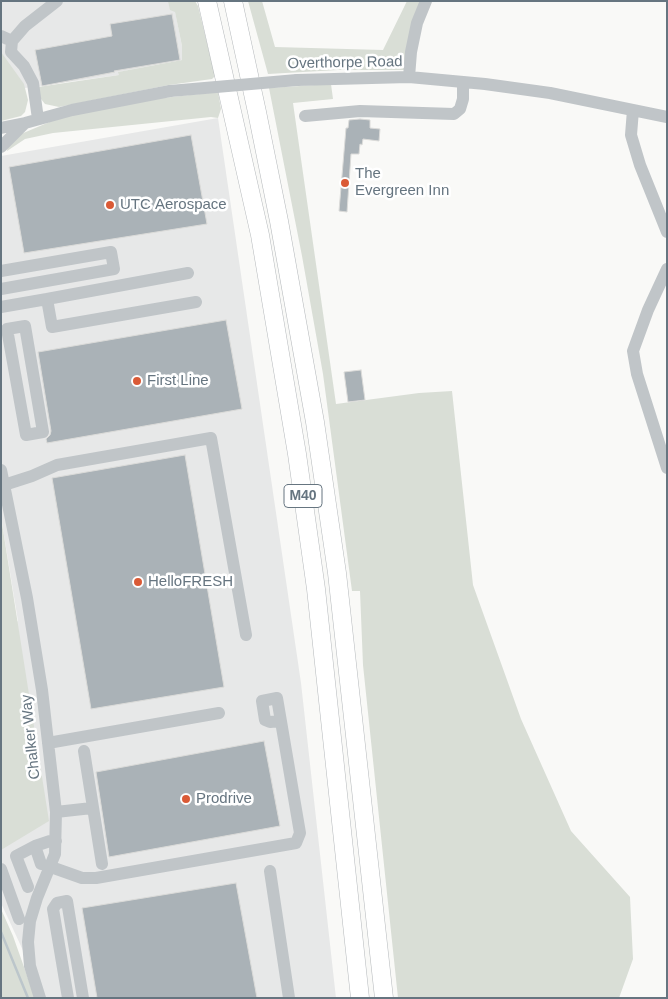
<!DOCTYPE html>
<style>
body{margin:0}
#map{position:relative;width:668px;height:999px;overflow:hidden;background:#f9f9f7;font-family:Helvetica,sans-serif}
canvas{display:block}
.frame{position:absolute;inset:0;border:2px solid #667580;pointer-events:none}
</style>
<div id="map">
<canvas width="668" height="999"></canvas>
<div class="frame"></div>
</div>
<script>
const c = document.querySelector('canvas').getContext('2d');
c.lineJoin = 'round';
function fillPath(path, color) { c.fillStyle = color; c.fill(path, 'evenodd'); }
const toPath = rows => new Path2D(rows.map(r => 'M' + r).join(''));
function strokePath(path, color, width, dash) { c.strokeStyle = color; c.lineWidth = width; c.lineCap = dash ? 'butt' : 'round'; c.setLineDash(dash || []); c.stroke(path); }
function label(font, color, halo, rows, align = 'center') {
  c.font = font + ' Helvetica,sans-serif'; c.lineWidth = 5; c.setLineDash([]); c.textBaseline = 'middle'; c.strokeStyle = halo; c.fillStyle = color; for (const [text, x, y, turn = 0] of rows) {
    c.save(); c.translate(x, y); c.rotate((+turn || 0) * Math.PI / 180); c.textAlign = isNaN(turn) ? turn : align; if (halo) c.strokeText(text, 0, 0); c.fillText(text, 0, 0); c.restore();
  }
}
fillPath(toPath([
 [1,1,173,1,182,46,182,60,119,72,119,75,25,88,1,104],
 [218,118,301,683,336,998,45,998,1,903,1,627,18,621,1,517,1,156]
]), '#e7e8e8');
fillPath(toPath([
 [168,1,195,1,198,6,215,76,212,79,169,85,59,107,45,104,41,99,38,87,119,75,118,72,182,60,182,46,175,12,170,10],
 [248,1,262,1,275,47,383,50,407,1,421,1,405,70,338,70,268,74],
 [1,52,24,84,28,100,25,112,21,116,1,121],
 [331,84,333,99,293,103,336,404,419,393,452,391,473,585,521,719,571,831,630,897,633,959,619,998,398,998,363,665,360,591,352,591,323,374,302,256,269,88],
 [218,92,221,109,218,118,211,117,53,133,25,139,7,151,8,145,21,134,59,118,153,99],
 [1,517,49,821,1,850],
 [1,909,13,936,35,998,1,998]
]), '#d9ded6');
strokePath(toPath([
 [1,932,28,998]
]), '#bcc6cb', 2.5);
const building = toPath([
 [172,14,180,60,114,71,115,72,42,86,35,50,112,36,110,24,172,14],
 [360,119,370,120,370,128,380,129,379,141,363,139,362,145,360,144,359,154,351,154,347,212,339,211,346,128,348,128,349,120,360,119],
 [191,135,207,224,24,253,9,167,191,135],
 [226,320,242,409,47,443,46,439,50,435,51,431,38,352,226,320],
 [361,370,365,400,348,402,344,372,361,370],
 [185,455,224,687,91,709,52,478,185,455],
 [264,741,280,826,109,857,96,772,264,741],
 [236,883,257,998,97,998,82,908,236,883]
]);
fillPath(building, '#aab2b7');
strokePath(building, '#dbdbd9', 1);
const highway = toPath([
 [207,1,260,235,297,454,316,589,360,998],
 [233,1,257,112,279,221,315,422,337,573,384,998]
]);
strokePath(highway, '#b4b8bb', 19);
strokePath(toPath([
 [1,36,12,41,25,26,57,1],
 [12,41,11,52,24,66,33,83,38,119],
 [409,77,411,52,417,23,426,1],
 [297,80,409,77,485,84,550,93,667,117],
 [633,110,631,135,640,165,667,232],
 [305,116,360,111,454,114,460,109,463,99,463,82],
 [1,128,25,123,72,110,170,91],
 [1,147,25,123],
 [667,269,648,310,633,351,637,374,667,468],
 [1,271,111,252,114,269,1,289],
 [47,299,188,273],
 [1,307,47,299,52,327,196,302],
 [25,326,43,432,26,435,7,329,25,326],
 [1,470,27,598,42,690,56,812,55,854,37,898,30,921,28,942,30,966,40,998],
 [4,485,32,476,57,465,211,438,246,635],
 [48,743,219,713],
 [84,751,102,864],
 [56,812,92,808],
 [41,864,35,846,50,841,56,841],
 [51,867,82,878,96,878,296,843,300,833,277,698,262,701,265,720,270,722,281,721],
 [1,869,19,919],
 [270,871,289,998],
 [28,887,16,856,35,846],
 [68,998,53,909,57,903,67,901,83,998]
]), '#c0c5c8', 12);
strokePath(highway, '#fff', 18);
strokePath(toPath([
 [170,91,297,80]
]), '#c0c5c8', 12);
for (const [x, y, r, color] of [
 [345,183,5,"#da5a36"],
 [110,205,5,"#da5a36"],
 [137,381,5,"#da5a36"],
 [138,582,5,"#da5a36"],
 [186,799,5,"#da5a36"]
]) { const dot = new Path2D(); dot.arc(x, y, r, 0, 2 * Math.PI); c.fillStyle = color; c.fill(dot); strokePath(dot, '#fff', 2); }
for (const [x, y, w] of [
 [303,496,38]
]) { const box = new Path2D(); box.roundRect(x - w / 2, y - 11.5, w, 23, 4); c.fillStyle = '#fff'; c.fill(box); strokePath(box, '#667580', 1); }
label('bold 14px', '#667580', null, [
 ["M40",303,496]
]);
label('15px', '#667580', '#fff', [
 ["Overthorpe Road",345,63,-1],
 ["Chalker Way",31,737,-96]
]);
label('15px', '#667580', '#fff', [
 ["The",355,174],
 ["Evergreen Inn",355,191],
 ["UTC Aerospace",120,205],
 ["First Line",147,381],
 ["HelloFRESH",148,582],
 ["Prodrive",196,799]
], 'left');
</script>
